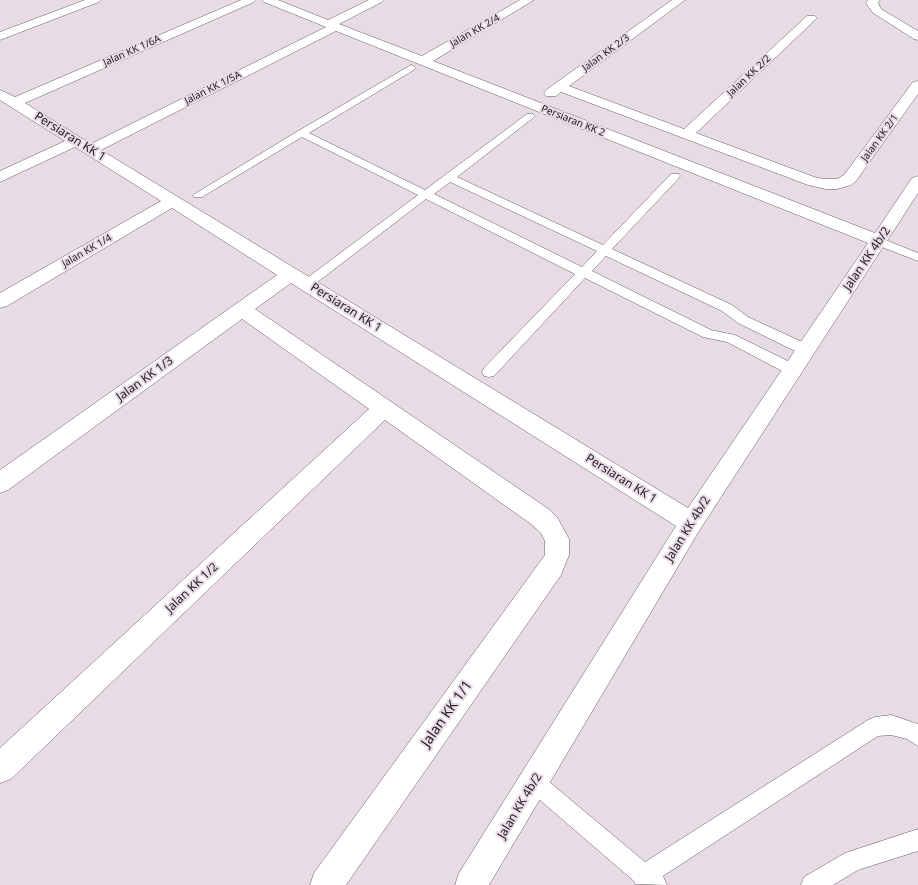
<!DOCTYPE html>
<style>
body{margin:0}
canvas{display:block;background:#e9dbe6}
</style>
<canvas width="918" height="885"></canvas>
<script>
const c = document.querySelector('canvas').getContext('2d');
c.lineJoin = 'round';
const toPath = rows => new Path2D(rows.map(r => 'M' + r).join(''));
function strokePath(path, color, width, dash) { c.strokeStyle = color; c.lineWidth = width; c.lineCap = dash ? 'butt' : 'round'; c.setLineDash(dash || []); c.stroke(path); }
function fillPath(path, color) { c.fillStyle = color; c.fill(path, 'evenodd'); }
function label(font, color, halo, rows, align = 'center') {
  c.font = font + ' "Noto Sans",sans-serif'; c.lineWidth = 4; c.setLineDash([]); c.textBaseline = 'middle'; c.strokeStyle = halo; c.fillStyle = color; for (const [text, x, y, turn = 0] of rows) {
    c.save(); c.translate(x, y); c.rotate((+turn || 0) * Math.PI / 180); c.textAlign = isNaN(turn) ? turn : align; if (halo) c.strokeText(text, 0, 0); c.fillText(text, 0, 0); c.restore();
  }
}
const service = toPath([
 [411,65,414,66,415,68,414,70,309,133,425,190,527,114,533,114,535,116,533,118,457,177,603,245,671,174,679,174,680,176,679,178,612,249,732,305,748,317,811,346,813,350,811,354,806,355,801,354,738,323,722,311,606,256,592,271,711,330,735,335,798,366,800,370,798,374,793,375,788,374,727,342,703,337,585,278,494,376,489,377,484,376,482,372,484,368,575,274,426,199,311,287,307,288,303,287,301,284,303,281,418,195,302,137,202,197,194,197,193,195,298,131,411,65],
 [450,182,597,251,582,267,434,194,450,182],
 [878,237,918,253,918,261,874,244,872,241,874,238,878,237],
 [891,715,918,724,918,746,907,739,891,735,878,736,663,876,667,885,635,884,634,881,527,789,524,782,527,775,534,772,541,775,645,862,868,720,875,717,891,715],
 [918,829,918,851,858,870,833,885,801,885,804,877,845,853,918,829]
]);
const minor = toPath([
 [85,0,101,0,99,2,0,40,0,32,85,0],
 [241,0,256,0,254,2,25,103,91,144,326,27,264,2,262,0,278,0,328,20,369,0,384,0,382,2,339,24,422,56,520,0,534,0,433,61,875,233,912,178,918,176,918,193,699,531,489,885,455,885,459,873,676,526,291,283,255,309,547,508,557,517,569,539,569,555,561,575,346,885,310,885,314,873,545,555,545,541,541,533,531,524,385,420,11,779,0,783,0,748,369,409,242,319,8,490,0,493,0,470,277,275,172,208,7,306,0,308,0,293,161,201,75,147,0,182,0,171,65,141,0,100,0,90,15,97,241,0],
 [336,31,868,243,688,508,101,150,336,31],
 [672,0,685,0,569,86,684,129,807,16,815,16,817,18,815,20,696,133,817,178,826,179,837,179,844,175,913,82,918,81,918,94,856,181,851,185,837,189,826,189,808,185,561,92,556,96,546,96,544,93,546,90,672,0],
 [868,0,880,0,878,3,881,9,918,31,918,40,914,39,873,13,866,3,868,0]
]);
strokePath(service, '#655a63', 1);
strokePath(minor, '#655a63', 1);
fillPath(service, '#fff');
fillPath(minor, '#fff');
label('10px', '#262125', '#e9dbe6', [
 ["Jalan KK 2/4",475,31,-30],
 ["Jalan KK 1/6A",132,51,-24],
 ["Jalan KK 2/3",606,53,-36],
 ["Jalan KK 2/2",749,76,-43],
 ["Jalan KK 1/5A",213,88,-27],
 ["Persiaran KK 2",573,121,22],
 ["Jalan KK 2/1",880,138,-54],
 ["Jalan KK 1/4",87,251,-30]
]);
label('12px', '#262125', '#e9dbe6', [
 ["Persiaran KK 1",70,137,32],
 ["Jalan KK 4b/2",867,259,-56],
 ["Persiaran KK 1",346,308,32],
 ["Jalan KK 1/3",145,379,-36],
 ["Persiaran KK 1",621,479,32],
 ["Jalan KK 4b/2",688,529,-58],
 ["Jalan KK 1/2",192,588,-43],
 ["Jalan KK 4b/2",520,806,-59]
]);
label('14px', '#262125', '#e9dbe6', [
 ["Jalan KK 1/1",447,714,-55]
]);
</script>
